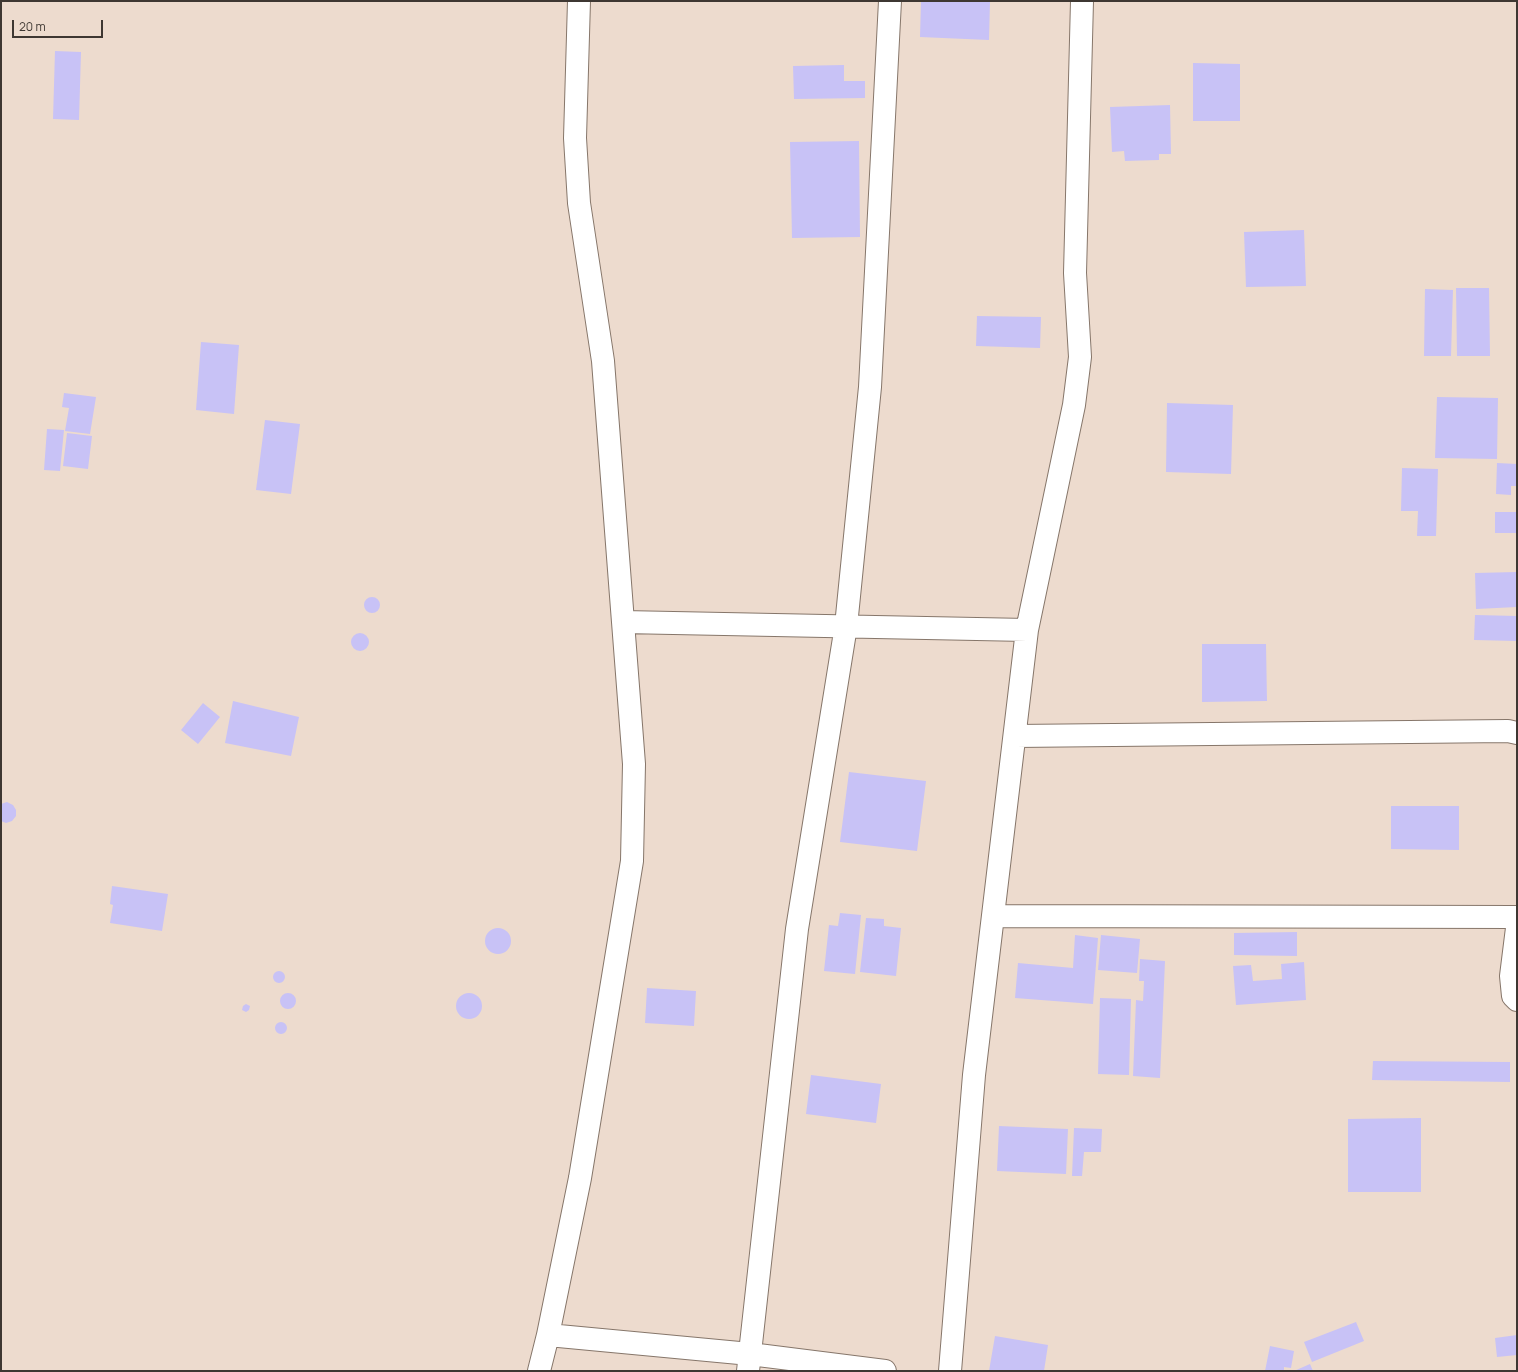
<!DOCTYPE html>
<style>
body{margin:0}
#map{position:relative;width:1518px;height:1372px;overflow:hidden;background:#eddbce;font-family:Manrope,sans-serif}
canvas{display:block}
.frame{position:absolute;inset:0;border:2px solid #3e3732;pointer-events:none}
.scale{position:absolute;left:12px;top:20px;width:91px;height:18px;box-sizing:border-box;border:2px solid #3e3732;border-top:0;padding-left:5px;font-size:12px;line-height:14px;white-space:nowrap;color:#3e3732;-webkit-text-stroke:3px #eddbce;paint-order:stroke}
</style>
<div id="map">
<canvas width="1518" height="1372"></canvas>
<div class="frame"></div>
<div class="scale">20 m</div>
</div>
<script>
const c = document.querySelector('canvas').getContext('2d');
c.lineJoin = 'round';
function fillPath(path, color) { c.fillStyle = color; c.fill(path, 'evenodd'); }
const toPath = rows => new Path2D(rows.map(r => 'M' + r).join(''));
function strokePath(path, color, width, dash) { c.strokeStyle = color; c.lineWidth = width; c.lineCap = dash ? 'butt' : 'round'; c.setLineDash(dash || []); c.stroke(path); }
fillPath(toPath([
 [921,1,990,1,989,40,920,37],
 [55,51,81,52,79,120,53,119],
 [1193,63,1240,64,1240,121,1193,121],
 [844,65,844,81,865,81,865,98,794,99,793,66],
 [1170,105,1171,154,1159,154,1159,160,1125,161,1124,151,1112,152,1110,107],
 [859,141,860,237,792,238,790,142],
 [1304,230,1306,286,1246,287,1244,232],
 [1456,288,1489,288,1490,356,1457,356],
 [1425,289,1453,290,1451,356,1424,356],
 [977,316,1041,317,1040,348,976,346],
 [201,342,239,345,234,414,196,410],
 [64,393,96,397,90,434,65,431,69,408,62,407],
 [1437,397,1498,398,1497,459,1435,458],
 [1167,403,1233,405,1231,474,1166,472],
 [265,420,300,424,291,494,256,490],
 [47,429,64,430,60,471,44,470],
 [67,433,92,436,88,469,63,466],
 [1497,463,1517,464,1517,486,1511,486,1511,495,1496,494],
 [1402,468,1438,469,1436,536,1417,536,1418,511,1401,511],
 [1495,512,1517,512,1517,533,1495,533],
 [1517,572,1517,607,1476,609,1475,573],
 '364 605a8 8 0 1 1 16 0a8 8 0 1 1-16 0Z',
 [1475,615,1517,616,1517,641,1474,640],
 '351 642a9 9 0 1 1 18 0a9 9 0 1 1-18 0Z',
 [1202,644,1266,644,1267,701,1202,702],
 [233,701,299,717,291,756,225,743],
 [203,703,220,717,198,744,181,730],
 [849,772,926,781,917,851,840,842],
 [7,802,13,805,16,810,16,816,12,821,6,823,1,821,1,804],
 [1391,806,1459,806,1459,850,1391,849],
 [112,886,168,894,162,931,110,923,113,905,110,904],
 [840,913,861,915,855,974,824,971,829,925,838,926],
 [866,918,884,919,884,926,901,928,896,976,860,972],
 '485 941a13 13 0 1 1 26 0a13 13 0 1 1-26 0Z',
 [1297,932,1297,956,1234,955,1234,933],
 [1075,935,1098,938,1093,1004,1015,998,1018,963,1073,968],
 [1101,935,1140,939,1137,973,1098,970],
 [1140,959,1165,961,1160,1078,1133,1076,1136,1000,1143,1001,1144,981,1139,981],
 [1304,962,1306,1000,1236,1005,1233,966,1251,965,1253,981,1282,979,1281,964],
 '273 977a6 6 0 1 1 12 0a6 6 0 1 1-12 0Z',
 [647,988,696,991,694,1026,645,1023],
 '280 1001a8 8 0 1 1 16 0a8 8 0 1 1-16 0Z',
 '456 1006a13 13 0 1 1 26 0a13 13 0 1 1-26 0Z',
 [1100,998,1131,999,1129,1075,1098,1074],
 [246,1004,250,1006,249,1010,246,1012,242,1010,243,1006],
 '275 1028a6 6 0 1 1 12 0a6 6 0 1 1-12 0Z',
 [1373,1061,1510,1062,1510,1082,1372,1080],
 [811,1075,881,1084,876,1123,806,1114],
 [1421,1118,1421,1192,1348,1192,1348,1119],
 [999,1126,1068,1129,1066,1174,997,1171],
 [1074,1128,1102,1129,1101,1152,1084,1152,1082,1176,1072,1176],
 [1356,1322,1364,1341,1312,1362,1304,1342],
 [1517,1335,1517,1355,1497,1357,1495,1338],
 [995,1336,1048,1345,1044,1371,989,1371],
 [1270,1346,1294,1351,1291,1368,1284,1367,1284,1371,1265,1371],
 [1310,1364,1313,1371,1294,1371]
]), '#c8c2f6');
const street = toPath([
 [623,622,1027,630],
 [1015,736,1508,731,1517,733],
 [994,916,1517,917],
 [1517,928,1511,976,1513,996,1517,1000],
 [548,1335,750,1354,885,1371],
 [539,1371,548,1335,580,1178,632,861,634,764,623,622,603,361,579,203,575,138,579,1],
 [748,1371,797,929,846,626,870,387,890,1],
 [950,1371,974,1075,1027,630,1074,405,1080,357,1075,273,1082,1]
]);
strokePath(street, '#86766a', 24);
strokePath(street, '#fff', 22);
</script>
